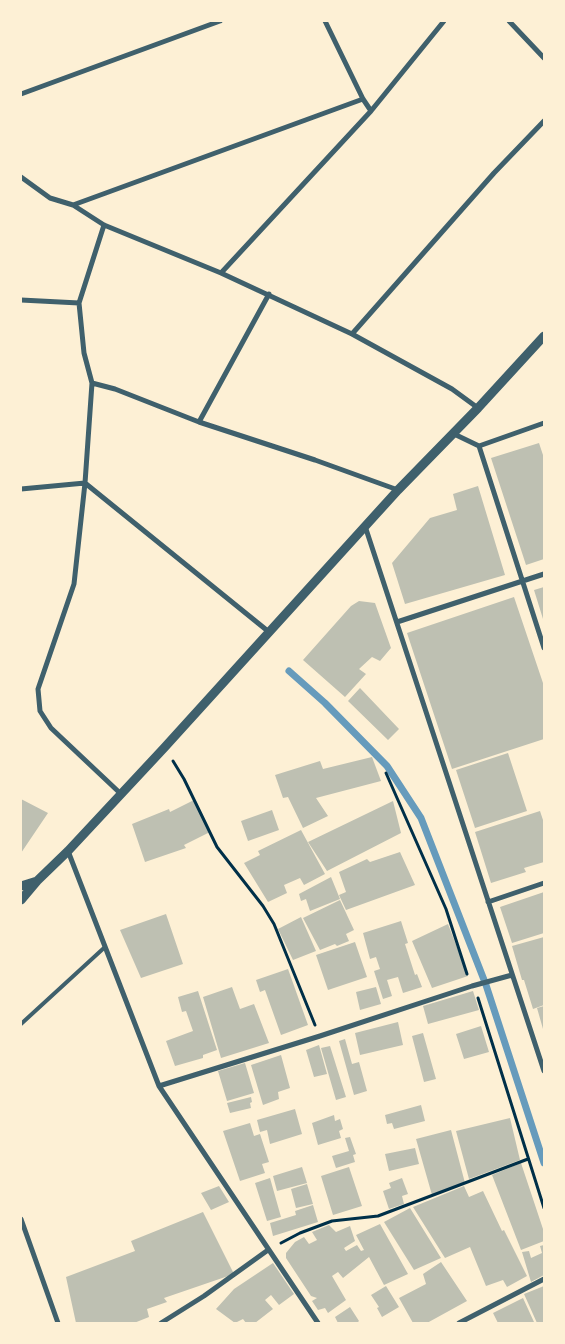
<!DOCTYPE html>
<style>
body{margin:0}
#map{position:relative;width:565px;height:1344px;overflow:hidden;background:#fdf0d5;font-family:"Nunito Sans",sans-serif}
canvas{display:block}
.frame{position:absolute;inset:0;border:22px solid #fdf0d5;pointer-events:none}
</style>
<div id="map">
<canvas width="565" height="1344"></canvas>
<div class="frame"></div>
</div>
<script>
const c = document.querySelector('canvas').getContext('2d');
c.lineJoin = 'round';
const toPath = rows => new Path2D(rows.map(r => 'M' + r).join(''));
function strokePath(path, color, width, dash) { c.strokeStyle = color; c.lineWidth = width; c.lineCap = dash ? 'butt' : 'round'; c.setLineDash(dash || []); c.stroke(path); }
function fillPath(path, color) { c.fillStyle = color; c.fill(path, 'evenodd'); }
strokePath(toPath([
 [289,671,325,703,387,766,421,818,486,985,544,1163]
]), '#669bbc', 7);
fillPath(toPath([
 [539,443,544,458,544,559,526,565,491,458],
 [478,486,505,575,405,604,392,563,430,518,457,510,453,494],
 [544,587,544,619,543,619,534,590],
 [514,597,544,686,544,739,452,769,407,633],
 [359,601,375,603,391,648,380,661,372,657,359,669,366,674,345,697,303,660,351,606],
 [360,688,399,729,388,740,348,701],
 [508,753,527,811,475,828,456,770],
 [372,757,381,781,316,798,328,816,303,828,288,797,283,798,275,775,320,761,323,769],
 [21,799,48,813,21,853],
 [194,800,210,832,184,845,186,848,145,862,132,824,169,809,170,812],
 [393,801,401,833,327,871,308,842],
 [272,810,279,830,248,841,241,821],
 [540,811,544,823,544,862,524,868,526,872,491,883,475,832],
 [301,830,325,874,304,885,300,878,284,885,287,893,268,902,244,863,260,855,258,851],
 [400,852,415,885,346,910,339,895,346,892,339,872,367,859,370,862],
 [331,877,340,899,310,911,306,899,301,901,299,894],
 [544,892,544,933,512,943,500,907],
 [340,900,354,930,346,934,349,941,337,946,335,944,320,950,303,918],
 [166,914,183,964,141,978,120,930],
 [301,917,316,951,293,960,278,929],
 [401,921,408,943,405,944,415,975,417,974,422,987,403,993,398,977,387,980,392,996,383,999,374,971,380,969,376,957,370,959,363,933],
 [448,924,468,976,432,988,412,941],
 [544,937,544,1005,533,1009,524,980,522,980,512,946],
 [355,942,367,977,328,990,316,955],
 [288,969,308,1025,281,1035,265,990,260,992,256,980],
 [232,987,240,1009,254,1004,269,1043,221,1058,203,997],
 [376,987,381,1004,360,1010,356,992],
 [198,991,217,1050,203,1055,203,1058,175,1066,166,1041,193,1031,186,1011,182,1012,178,997],
 [473,991,479,1010,428,1024,423,1006],
 [544,1006,544,1029,543,1029,537,1008],
 [398,1022,403,1045,360,1055,355,1033],
 [481,1026,489,1052,464,1059,456,1034],
 [423,1033,436,1079,424,1082,412,1036],
 [345,1039,352,1064,359,1062,367,1091,354,1095,339,1041],
 [319,1045,327,1074,314,1077,306,1050],
 [330,1046,346,1097,336,1100,321,1048],
 [281,1055,290,1088,278,1092,279,1099,263,1105,251,1065],
 [245,1063,254,1093,227,1101,218,1071],
 [251,1097,252,1102,250,1103,251,1108,230,1113,227,1103],
 [421,1105,425,1121,394,1129,392,1123,387,1124,385,1115],
 [295,1109,302,1134,270,1144,267,1130,260,1132,257,1120],
 [334,1115,335,1121,340,1119,343,1129,339,1131,341,1138,318,1145,312,1123],
 [510,1118,520,1160,469,1179,456,1131],
 [250,1123,254,1136,260,1134,269,1162,262,1164,265,1173,240,1181,223,1131],
 [451,1130,465,1183,432,1195,416,1139],
 [350,1137,356,1154,353,1155,355,1162,336,1168,332,1156,349,1151,345,1138],
 [415,1148,419,1164,389,1171,385,1154],
 [521,1163,544,1232,544,1241,521,1250,492,1175],
 [302,1167,307,1183,277,1191,273,1176],
 [349,1167,362,1206,333,1215,321,1176],
 [270,1178,281,1217,267,1221,255,1183],
 [402,1178,408,1194,402,1196,404,1204,389,1209,383,1191,391,1188,389,1183],
 [307,1184,313,1204,296,1208,291,1189],
 [219,1186,229,1202,211,1210,201,1193],
 [464,1186,469,1197,483,1191,502,1231,504,1230,527,1276,507,1287,503,1280,486,1286,470,1247,445,1258,413,1207],
 [313,1205,318,1222,273,1236,270,1223,296,1215,295,1211],
 [410,1208,441,1258,414,1270,384,1222],
 [203,1212,234,1274,164,1298,167,1302,147,1309,149,1317,134,1323,76,1323,66,1277,135,1251,131,1241],
 [380,1224,408,1274,384,1285,369,1257,343,1278,338,1272,332,1276,346,1300,328,1313,325,1308,318,1310,312,1301,317,1298,311,1296,286,1258,286,1253,295,1242,304,1237,309,1244,317,1240,312,1232,329,1225,336,1232,350,1226,355,1241,344,1248,346,1251,357,1245,361,1251,364,1250,356,1235],
 [544,1245,544,1275,531,1282,522,1252,529,1251,531,1258,542,1253,540,1246],
 [441,1262,467,1301,427,1323,413,1323,399,1298,426,1284,423,1274],
 [273,1263,294,1294,279,1305,271,1295,265,1300,273,1309,255,1323,246,1323,243,1319,235,1323,216,1309,234,1289],
 [386,1286,399,1307,382,1317,377,1308,379,1307,371,1295],
 [544,1286,544,1323,537,1323,524,1294],
 [523,1298,534,1322,498,1323,493,1313],
 [350,1307,359,1321,357,1323,338,1323,335,1317]
]), '#bec0b2');
strokePath(toPath([
 [173,761,184,779,217,847,263,906,274,924,315,1025],
 [386,773,446,909,467,974],
 [478,998,544,1208],
 [281,1243,300,1233,332,1221,378,1216,528,1159]
]), '#003049', 3);
strokePath(toPath([
 [21,1024,105,947]
]), '#3f606c', 4);
strokePath(toPath([
 [325,21,363,99,371,111],
 [509,21,544,58],
 [21,94,220,21],
 [21,177,50,198,73,205,104,225,221,273,352,334,452,389,478,408],
 [73,205,363,99],
 [104,225,79,303,84,353,92,383,85,483,74,584,38,689,40,711,51,728,121,794],
 [221,273,371,111,444,21],
 [21,300,79,303],
 [352,334,494,173,544,121],
 [92,383,115,389,199,422,315,460,398,490],
 [199,422,269,294],
 [452,433,479,446,544,423],
 [479,446,544,648],
 [21,489,85,483,269,632],
 [365,526,544,1071],
 [397,622,544,574],
 [68,851,159,1086,318,1323],
 [488,902,544,883],
 [159,1086,320,1036,472,986,512,975],
 [21,1219,58,1323],
 [161,1323,204,1296,268,1250],
 [459,1323,544,1279]
]), '#3f606c', 5);
strokePath(toPath([
 [21,886,37,881],
 [21,900,37,881,68,851,164,748,398,490,478,408,544,336]
]), '#3f606c', 9);
</script>
